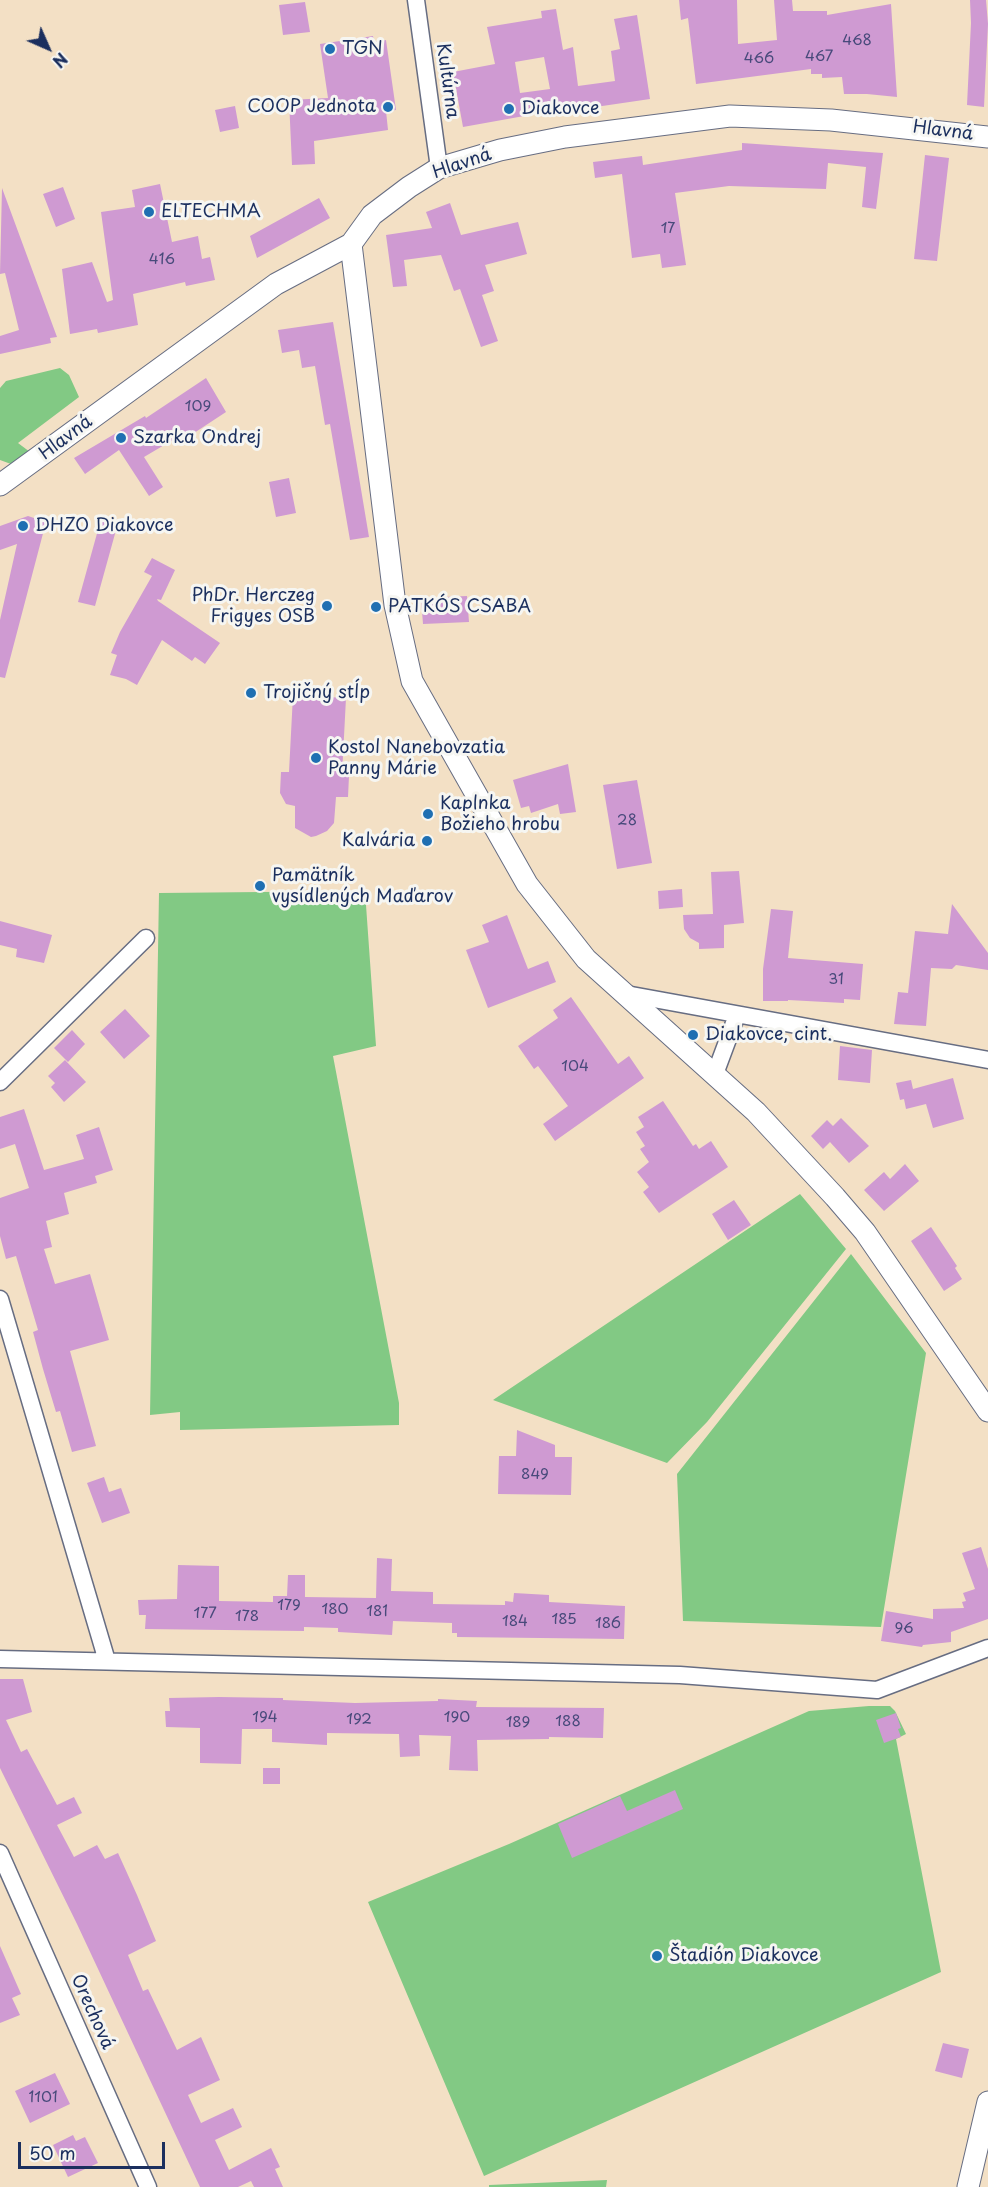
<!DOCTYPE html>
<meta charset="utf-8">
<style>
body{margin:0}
#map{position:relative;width:988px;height:2187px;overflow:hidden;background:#f3e0c5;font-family:"Playpen Sans",sans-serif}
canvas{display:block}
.north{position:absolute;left:18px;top:18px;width:60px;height:60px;-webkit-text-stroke:4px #f6f6f2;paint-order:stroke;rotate:135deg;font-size:16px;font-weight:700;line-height:24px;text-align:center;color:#1b2f5e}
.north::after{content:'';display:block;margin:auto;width:21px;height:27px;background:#1b2f5e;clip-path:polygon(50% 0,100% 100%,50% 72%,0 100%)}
.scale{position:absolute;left:18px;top:2142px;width:147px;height:27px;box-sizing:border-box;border:3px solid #1b2f5e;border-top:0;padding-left:8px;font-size:18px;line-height:21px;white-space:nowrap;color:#1b2f5e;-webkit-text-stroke:4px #f6f6f2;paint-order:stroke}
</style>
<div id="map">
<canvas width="988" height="2187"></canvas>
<div class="north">N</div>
<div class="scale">50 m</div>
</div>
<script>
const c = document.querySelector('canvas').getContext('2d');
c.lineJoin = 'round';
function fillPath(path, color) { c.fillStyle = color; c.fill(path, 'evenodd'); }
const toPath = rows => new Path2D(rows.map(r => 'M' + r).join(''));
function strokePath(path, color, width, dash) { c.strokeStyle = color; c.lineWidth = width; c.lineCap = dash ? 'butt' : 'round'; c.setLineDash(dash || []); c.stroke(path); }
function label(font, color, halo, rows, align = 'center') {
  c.font = font + ' "Playpen Sans",sans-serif'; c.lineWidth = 6; c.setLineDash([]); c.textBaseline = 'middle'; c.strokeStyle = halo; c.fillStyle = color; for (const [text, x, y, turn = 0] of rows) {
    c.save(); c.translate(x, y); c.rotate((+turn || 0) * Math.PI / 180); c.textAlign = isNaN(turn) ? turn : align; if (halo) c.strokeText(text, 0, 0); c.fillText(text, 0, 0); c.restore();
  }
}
fillPath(toPath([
 [60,368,69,375,79,397,18,443,30,452,11,464,0,460,0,388,6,381],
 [365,891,376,1046,333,1056,399,1403,399,1425,180,1430,180,1412,150,1415,159,893],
 [800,1194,846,1249,707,1422,667,1463,493,1400],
 [851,1254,926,1353,881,1627,683,1621,677,1474],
 [869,1706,890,1706,895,1711,906,1734,896,1739,941,1972,484,2176,368,1902,509,1844,809,1711],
 [607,2180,606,2187,489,2187,489,2185]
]), '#82c984');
fillPath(toPath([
 [679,0,737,0,738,44,777,40,774,0,792,0,793,11,827,11,827,15,891,4,897,97,867,94,844,94,842,77,822,78,822,74,811,74,811,69,696,84,688,18,681,20],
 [970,0,986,0,988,24,984,107,967,105,971,23],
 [305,2,310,32,283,35,279,5],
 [556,9,563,50,573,47,578,86,615,81,611,51,620,49,614,19,637,15,650,99,575,110,575,108,552,111,463,127,453,72,495,64,487,27,542,18,541,11],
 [544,57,550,89,520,93,515,62],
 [373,36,374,42,386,40,396,110,386,111,388,130,314,141,315,164,292,165,289,100,328,98,320,44],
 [235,106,239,128,220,132,215,110],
 [742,143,883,153,876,209,862,207,866,167,828,163,826,189,729,186,675,193,686,265,662,268,660,254,632,258,622,174,595,178,593,162,642,156,643,165,742,150],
 [925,155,949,158,937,261,914,259],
 [160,184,172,242,198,236,202,259,210,257,215,280,186,286,185,282,133,294,138,325,98,333,97,329,70,334,62,269,92,262,107,302,113,300,101,212,135,207,132,190],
 [63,187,75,219,56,227,43,194],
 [2,188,57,337,50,338,51,343,0,354,0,336,19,330,5,273,0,274],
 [319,198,330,218,257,258,250,236],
 [450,203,461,235,518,222,527,254,485,265,494,291,482,295,498,341,481,347,460,289,454,291,441,255,404,260,407,286,393,287,386,235,432,228,426,212],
 [333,322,369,537,350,540,330,424,325,425,315,366,302,368,299,350,282,353,278,330],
 [206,378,226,412,191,435,188,431,144,457,163,487,149,496,119,450,85,474,74,458,145,416,146,418],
 [289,478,296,513,276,517,269,482],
 [28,516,46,522,5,678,0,677,0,620,17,544,0,550,0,526],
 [101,519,118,523,95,606,78,602],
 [152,558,175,570,161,600,157,599,158,601,220,643,205,664,195,657,192,661,162,640,137,685,126,679,110,675,117,655,111,653,120,632,152,576,144,572],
 [467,596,469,622,423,624,421,598],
 [293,695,346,698,342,775,349,776,348,797,336,797,334,823,327,831,316,836,311,837,295,828,295,806,286,804,280,793,281,772,289,772],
 [568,764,576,812,560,814,558,804,531,813,529,806,521,808,513,780],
 [637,780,652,863,617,869,603,785],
 [739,871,744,923,724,925,724,948,699,949,699,943,690,938,684,929,683,915,713,914,711,872],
 [682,889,683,907,659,909,658,891],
 [952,904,988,953,988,970,956,965,952,969,931,968,926,1026,894,1024,898,992,908,993,915,931,948,934],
 [771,909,793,911,788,958,863,964,860,1000,844,999,844,1003,788,1000,788,1001,763,1001,763,969],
 [507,915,528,969,548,961,556,982,488,1008,466,950,489,942,482,925],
 [0,921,52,935,44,963,16,957,17,949,0,945],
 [571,997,618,1064,629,1056,644,1078,555,1141,543,1124,568,1106,538,1066,534,1069,518,1046,558,1018,553,1010],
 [125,1009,150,1036,124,1059,100,1032],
 [72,1030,85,1044,68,1062,54,1048],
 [840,1046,872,1050,870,1083,838,1080],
 [65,1060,86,1082,64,1102,51,1087,55,1083,48,1076],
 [953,1078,964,1119,933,1128,926,1104,906,1109,904,1099,900,1100,896,1083,911,1080,913,1089],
 [663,1101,693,1146,696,1144,699,1149,711,1141,728,1167,659,1213,643,1192,649,1187,637,1172,649,1162,640,1149,645,1146,636,1132,644,1127,638,1117],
 [24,1109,44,1170,84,1159,76,1135,99,1127,113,1170,95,1176,97,1183,64,1193,69,1214,46,1221,52,1247,44,1249,55,1284,90,1274,109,1340,70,1351,96,1446,72,1452,60,1411,56,1412,43,1369,33,1332,38,1330,16,1256,6,1259,0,1236,0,1198,29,1188,15,1144,0,1149,0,1117],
 [841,1118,869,1146,849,1163,830,1142,823,1149,811,1136,827,1120,833,1126],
 [905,1164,919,1181,884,1211,864,1190,884,1172,890,1179],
 [734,1200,751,1225,728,1240,712,1214],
 [931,1227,957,1266,955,1268,962,1279,944,1291,911,1241],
 [517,1430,555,1445,555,1457,572,1457,571,1495,498,1494,499,1456,516,1456],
 [104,1477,109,1492,121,1488,130,1513,102,1523,87,1483],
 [981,1547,988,1569,988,1619,951,1632,951,1642,923,1645,922,1647,881,1641,886,1611,933,1619,933,1609,964,1608,962,1602,966,1601,963,1593,975,1589,962,1553],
 [377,1558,392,1559,391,1591,433,1592,433,1604,505,1605,505,1601,513,1602,514,1593,549,1595,549,1602,625,1606,624,1639,457,1637,457,1633,452,1633,452,1623,393,1621,392,1635,338,1632,338,1628,304,1627,304,1631,145,1629,146,1615,139,1615,138,1600,177,1599,178,1565,219,1566,219,1601,273,1602,273,1596,287,1596,288,1575,305,1575,305,1597,376,1598],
 [0,1679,23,1679,32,1712,6,1720,21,1752,27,1749,57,1805,74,1797,82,1813,57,1825,74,1857,97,1845,105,1859,118,1853,137,1895,156,1941,128,1955,143,1991,148,1989,177,2050,201,2037,220,2080,188,2095,201,2123,233,2108,242,2127,215,2140,229,2170,271,2148,280,2167,275,2169,283,2187,254,2187,251,2181,238,2187,200,2187,77,1924,0,1768],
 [219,1697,283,1698,283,1700,355,1703,438,1701,438,1699,477,1701,476,1707,604,1708,603,1738,549,1737,549,1739,477,1740,478,1771,449,1770,451,1736,419,1735,420,1756,400,1757,399,1734,327,1733,327,1745,272,1742,272,1729,242,1729,241,1764,200,1763,200,1728,166,1727,165,1711,170,1711,169,1698],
 [896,1713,901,1728,898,1729,901,1737,884,1743,876,1720],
 [263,1768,280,1768,280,1784,263,1784],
 [675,1790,683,1809,572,1858,558,1824,620,1796,627,1811],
 [0,1946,21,1994,12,1998,20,2015,0,2023],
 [943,2043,969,2049,962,2078,935,2071],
 [55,2073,70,2104,30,2123,15,2091],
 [73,2135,76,2141,85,2137,98,2163,68,2177,53,2145]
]), '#cf9ad2');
const minor = toPath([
 [416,0,439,168],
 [626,994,988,1060],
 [715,1074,737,1015],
 [0,1082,146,938],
 [0,1299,107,1661],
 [0,1659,680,1675,877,1690,988,1648],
 [0,1853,148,2187]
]);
const tertiary = toPath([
 [351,244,395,605,412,681,527,884,586,959,756,1112,835,1197,865,1232,988,1411],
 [0,485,276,284,351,244,372,215,409,187,439,168,500,150,565,137,730,116,831,120,988,137],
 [968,2187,988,2102]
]);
strokePath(minor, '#676d82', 19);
strokePath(tertiary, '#676d82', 23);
strokePath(minor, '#fff', 16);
strokePath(tertiary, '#fff', 21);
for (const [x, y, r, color] of [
 [330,49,6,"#1f6fb2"],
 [388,107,6,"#1f6fb2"],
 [509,109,6,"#1f6fb2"],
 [149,212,6,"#1f6fb2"],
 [121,438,6,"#1f6fb2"],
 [23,526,6,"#1f6fb2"],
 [327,606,6,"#1f6fb2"],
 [376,607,6,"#1f6fb2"],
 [251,693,6,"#1f6fb2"],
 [316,758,6,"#1f6fb2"],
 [428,814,6,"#1f6fb2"],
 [427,841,6,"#1f6fb2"],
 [260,886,6,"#1f6fb2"],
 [693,1035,6,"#1f6fb2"],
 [657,1956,6,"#1f6fb2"]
]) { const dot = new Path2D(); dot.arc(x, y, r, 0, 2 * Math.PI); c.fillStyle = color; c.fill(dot); strokePath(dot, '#f6f6f2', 2); }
label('15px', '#484a7b', null, [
 ["468",857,41],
 ["467",819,57],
 ["466",759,59],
 ["17",668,229],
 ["416",162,260],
 ["109",198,407],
 ["28",627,821],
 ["31",836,980],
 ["104",575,1067],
 ["849",535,1475],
 ["179",289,1606],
 ["180",335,1610],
 ["181",377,1612],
 ["177",205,1614],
 ["178",247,1617],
 ["185",564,1620],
 ["184",515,1622],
 ["186",608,1624],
 ["96",904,1629],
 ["194",265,1718],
 ["190",457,1718],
 ["192",359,1720],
 ["188",568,1722],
 ["189",518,1723],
 ["1101",43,2098]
]);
label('18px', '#1b2f5e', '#f6f6f2', [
 ["TGN",342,49],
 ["COOP Jednota",376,107,"right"],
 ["Diakovce",521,109],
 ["ELTECHMA",161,212],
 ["Szarka Ondrej",133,438],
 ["DHZO Diakovce",35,526],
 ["PhDr. Herczeg",315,596,"right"],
 ["Frigyes OSB",315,617,"right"],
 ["PATKÓS CSABA",388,607],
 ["Trojičný stĺp",263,693],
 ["Kostol Nanebovzatia",328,748],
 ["Panny Márie",328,769],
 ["Kaplnka",440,804],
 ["Božieho hrobu",440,825],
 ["Kalvária",415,841,"right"],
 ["Pamätník",272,876],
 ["vysídlených Maďarov",272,897],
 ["Diakovce, cint.",705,1035],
 ["Štadión Diakovce",669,1956]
], 'left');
label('18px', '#1b2f5e', '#f6f6f2', [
 ["Kultúrna",447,81,82],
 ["Hlavná",943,131,7],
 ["Hlavná",462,164,-19],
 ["Hlavná",66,438,-37],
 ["Orechová",92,2012,66]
]);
</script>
